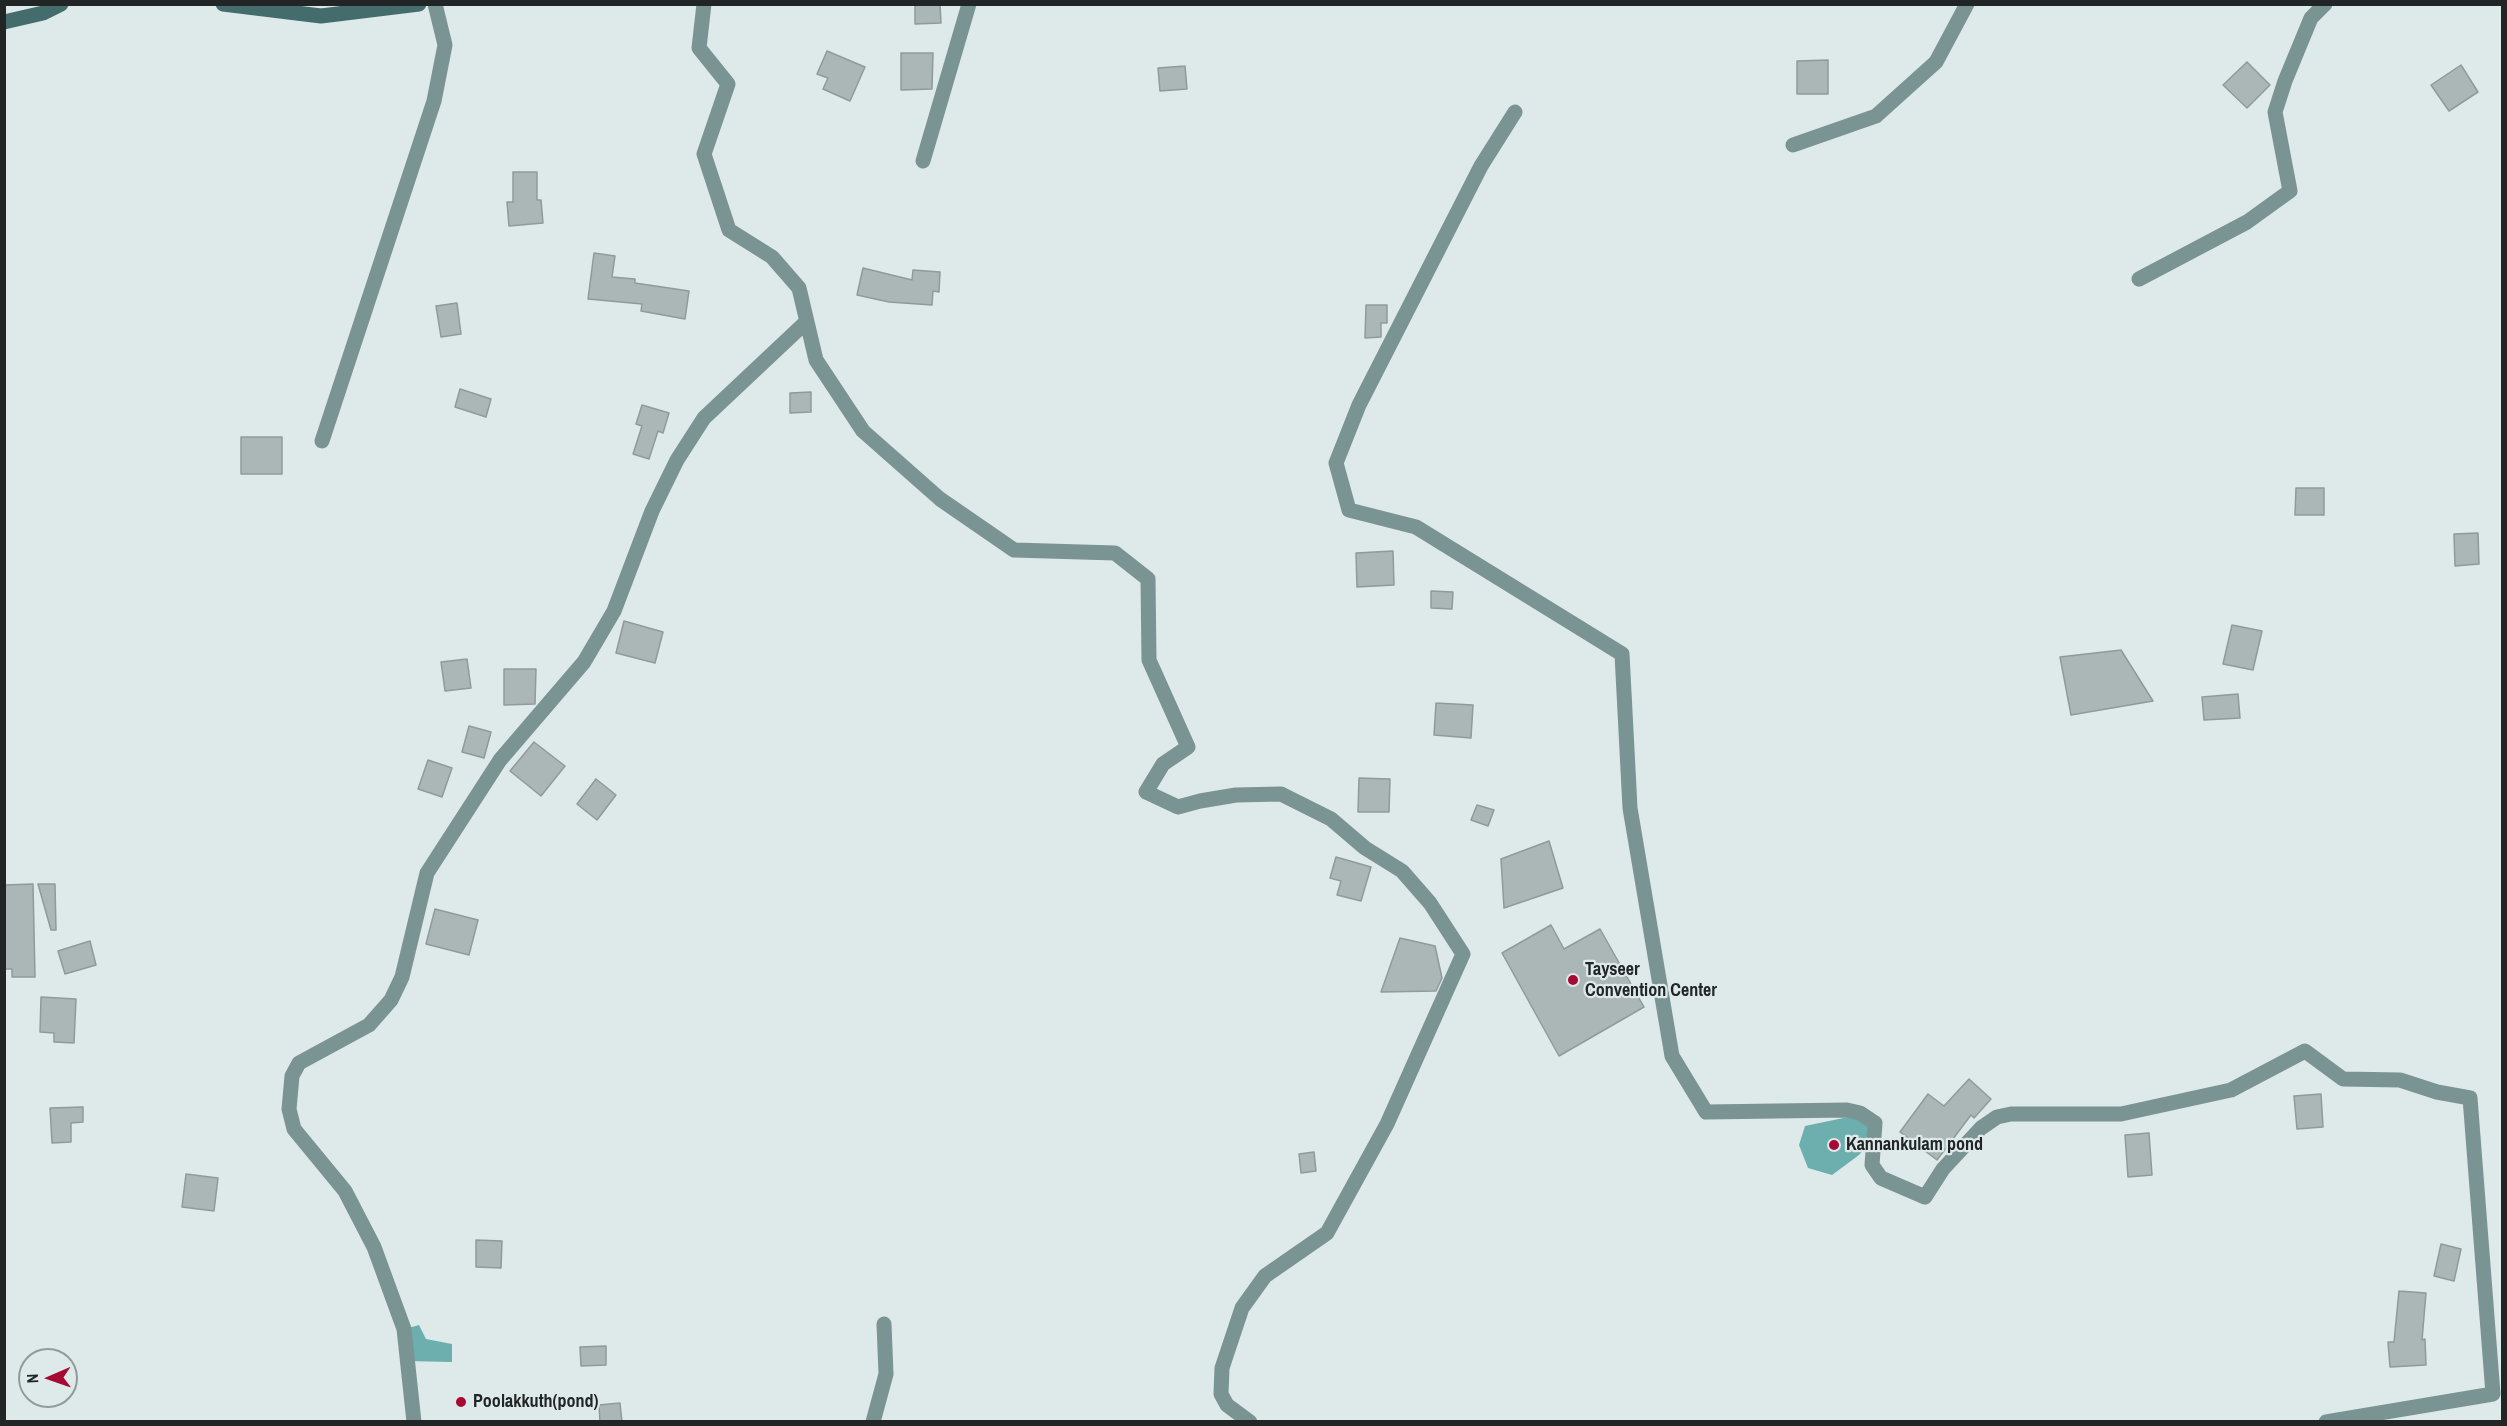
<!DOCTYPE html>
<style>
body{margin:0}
#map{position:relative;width:2507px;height:1426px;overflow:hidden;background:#dee9e9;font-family:"Archivo Narrow",sans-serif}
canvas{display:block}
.frame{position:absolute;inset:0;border:6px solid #212525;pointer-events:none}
.north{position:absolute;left:18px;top:1348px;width:60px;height:60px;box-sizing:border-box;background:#dee9e9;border:2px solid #929b9b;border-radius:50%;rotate:268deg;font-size:16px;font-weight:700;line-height:24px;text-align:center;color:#212525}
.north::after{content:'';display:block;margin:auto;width:21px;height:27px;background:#a50934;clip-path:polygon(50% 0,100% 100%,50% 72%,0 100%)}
</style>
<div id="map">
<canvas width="2507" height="1426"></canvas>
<div class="frame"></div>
<div class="north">N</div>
</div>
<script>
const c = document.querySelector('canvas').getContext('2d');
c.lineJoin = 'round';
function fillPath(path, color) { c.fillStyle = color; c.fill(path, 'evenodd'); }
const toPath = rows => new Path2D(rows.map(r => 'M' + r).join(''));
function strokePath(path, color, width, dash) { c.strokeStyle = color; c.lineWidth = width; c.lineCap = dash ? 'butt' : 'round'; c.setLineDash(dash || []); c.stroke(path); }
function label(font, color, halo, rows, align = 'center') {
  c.font = font + ' "Archivo Narrow",sans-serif'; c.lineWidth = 4.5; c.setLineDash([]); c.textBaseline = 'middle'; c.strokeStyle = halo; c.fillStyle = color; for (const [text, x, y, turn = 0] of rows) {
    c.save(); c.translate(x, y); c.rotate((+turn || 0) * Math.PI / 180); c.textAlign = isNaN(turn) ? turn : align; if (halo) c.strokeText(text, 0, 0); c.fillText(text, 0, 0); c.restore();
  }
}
fillPath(toPath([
 [1853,1116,1864,1122,1871,1130,1869,1143,1859,1155,1832,1175,1808,1168,1799,1145,1805,1126],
 [419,1325,426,1339,452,1344,452,1362,405,1361,405,1329]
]), '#6daeae');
const building = toPath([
 [915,4,940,4,941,23,915,24,915,4],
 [827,51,865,67,850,101,823,89,828,78,817,74,827,51],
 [901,53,933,53,932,89,901,90,901,53],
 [1828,60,1828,94,1797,94,1797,61,1828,60],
 [2247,62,2270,85,2247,108,2223,85,2247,62],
 [2461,65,2478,92,2449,111,2431,85,2461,65],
 [1185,66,1187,89,1160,91,1158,68,1185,66],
 [513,172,537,172,537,200,541,200,543,223,509,226,507,202,513,202,513,172],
 [594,253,615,256,612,277,635,279,635,283,689,291,685,319,641,311,642,304,588,299,594,253],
 [863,268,912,280,913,270,940,272,939,292,933,291,932,305,889,302,857,295,863,268],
 [457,303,461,334,441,337,436,306,457,303],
 [1366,305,1387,305,1387,323,1381,323,1381,337,1365,338,1366,305],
 [460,389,491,399,486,417,455,407,460,389],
 [811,392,811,412,790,413,790,393,811,392],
 [642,405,669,413,663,433,658,431,649,459,633,454,642,426,636,424,642,405],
 [241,437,282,437,282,474,241,474,241,437],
 [2296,488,2324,488,2324,515,2295,515,2296,488],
 [2478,533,2479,564,2455,566,2454,534,2478,533],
 [1393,551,1394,585,1357,587,1356,553,1393,551],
 [1431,591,1453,592,1452,609,1431,608,1431,591],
 [624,621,663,632,655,663,616,653,624,621],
 [2232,625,2262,631,2253,670,2223,664,2232,625],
 [2121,650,2153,701,2071,715,2060,657,2121,650],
 [467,659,471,688,445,691,441,662,467,659],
 [504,669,536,669,535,704,504,705,504,669],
 [2238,694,2240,718,2204,720,2202,697,2238,694],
 [1436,703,1473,705,1471,738,1434,735,1436,703],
 [469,726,491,732,484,758,462,752,469,726],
 [534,742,565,766,541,796,510,771,534,742],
 [428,760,452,768,442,797,418,789,428,760],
 [1359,778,1390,779,1389,812,1358,812,1359,778],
 [596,779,616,795,597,820,577,804,596,779],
 [1477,805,1494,810,1488,826,1471,820,1477,805],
 [1549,841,1563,888,1504,908,1501,859,1549,841],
 [1336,857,1371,867,1361,901,1337,895,1341,881,1330,878,1336,857],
 [33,884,35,977,12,977,12,969,4,969,4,885,33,884],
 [38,884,55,884,56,930,51,930,38,884],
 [435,909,478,920,469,955,426,944,435,909],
 [1551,925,1564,949,1600,929,1644,1007,1559,1056,1502,953,1551,925],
 [1400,938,1435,946,1442,978,1436,991,1381,992,1400,938],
 [90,941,96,965,65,974,58,951,90,941],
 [41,997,76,999,74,1043,54,1042,54,1033,40,1032,41,997],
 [1969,1079,1991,1099,1974,1118,1971,1115,1937,1160,1900,1132,1928,1094,1944,1106,1969,1079],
 [2321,1094,2323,1127,2297,1129,2294,1096,2321,1094],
 [83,1107,83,1122,71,1123,71,1142,52,1143,50,1108,83,1107],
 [2149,1133,2152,1175,2128,1177,2125,1135,2149,1133],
 [1314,1152,1316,1171,1301,1173,1299,1154,1314,1152],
 [186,1174,218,1178,214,1211,182,1207,186,1174],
 [476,1240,502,1241,501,1268,476,1267,476,1240],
 [2441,1244,2461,1249,2454,1281,2434,1276,2441,1244],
 [2399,1291,2426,1293,2422,1340,2425,1339,2426,1365,2390,1367,2388,1342,2394,1342,2399,1291],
 [606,1346,606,1365,581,1366,580,1347,606,1346],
 [620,1403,622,1422,600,1422,599,1405,620,1403]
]);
fillPath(building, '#abb6b6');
strokePath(building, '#909a9a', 1.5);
strokePath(toPath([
 [704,4,699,48,728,84,704,154,729,230,772,257,799,288,816,360,863,431,940,499,1014,550,1115,553,1148,579,1149,660,1188,747,1163,764,1146,792,1178,807,1200,801,1236,795,1281,794,1331,819,1365,848,1402,871,1430,903,1463,954,1387,1124,1327,1233,1265,1276,1242,1308,1222,1368,1221,1394,1227,1405,1250,1422],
 [1515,112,1481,166,1359,405,1336,463,1349,510,1416,527,1622,654,1630,808,1672,1056,1706,1112,1847,1110,1860,1113,1875,1123,1872,1165,1881,1178,1925,1197,1943,1169,1981,1128,1997,1117,2011,1114,2121,1114,2231,1090,2305,1051,2343,1079,2400,1080,2437,1092,2470,1098,2493,1394,2326,1422],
 [1793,145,1876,116,1936,62,1967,4],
 [923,161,969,4],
 [2139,279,2247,222,2290,191,2275,112,2285,81,2311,18,2325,4],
 [322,441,434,101,445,45,435,4],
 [414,1422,404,1329,374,1247,345,1191,294,1129,289,1109,292,1076,299,1063,369,1025,391,1000,402,977,427,873,500,760,584,662,614,611,652,511,677,460,704,418,805,323],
 [873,1422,886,1374,884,1324]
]), '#799493', 15);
strokePath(toPath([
 [223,4,321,16,419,4],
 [4,22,43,13,61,4]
]), '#446c6c', 15);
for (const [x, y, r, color] of [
 [1573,980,6,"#a50934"],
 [1834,1145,6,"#a50934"],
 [461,1402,6,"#a50934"]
]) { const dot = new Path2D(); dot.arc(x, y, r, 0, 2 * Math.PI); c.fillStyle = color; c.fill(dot); strokePath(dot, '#dee9e9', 2); }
label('bold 18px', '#212525', '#dee9e9', [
 ["Tayseer",1585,970],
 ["Convention Center",1585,991],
 ["Kannankulam pond",1846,1145],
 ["Poolakkuth(pond)",473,1402]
], 'left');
</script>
